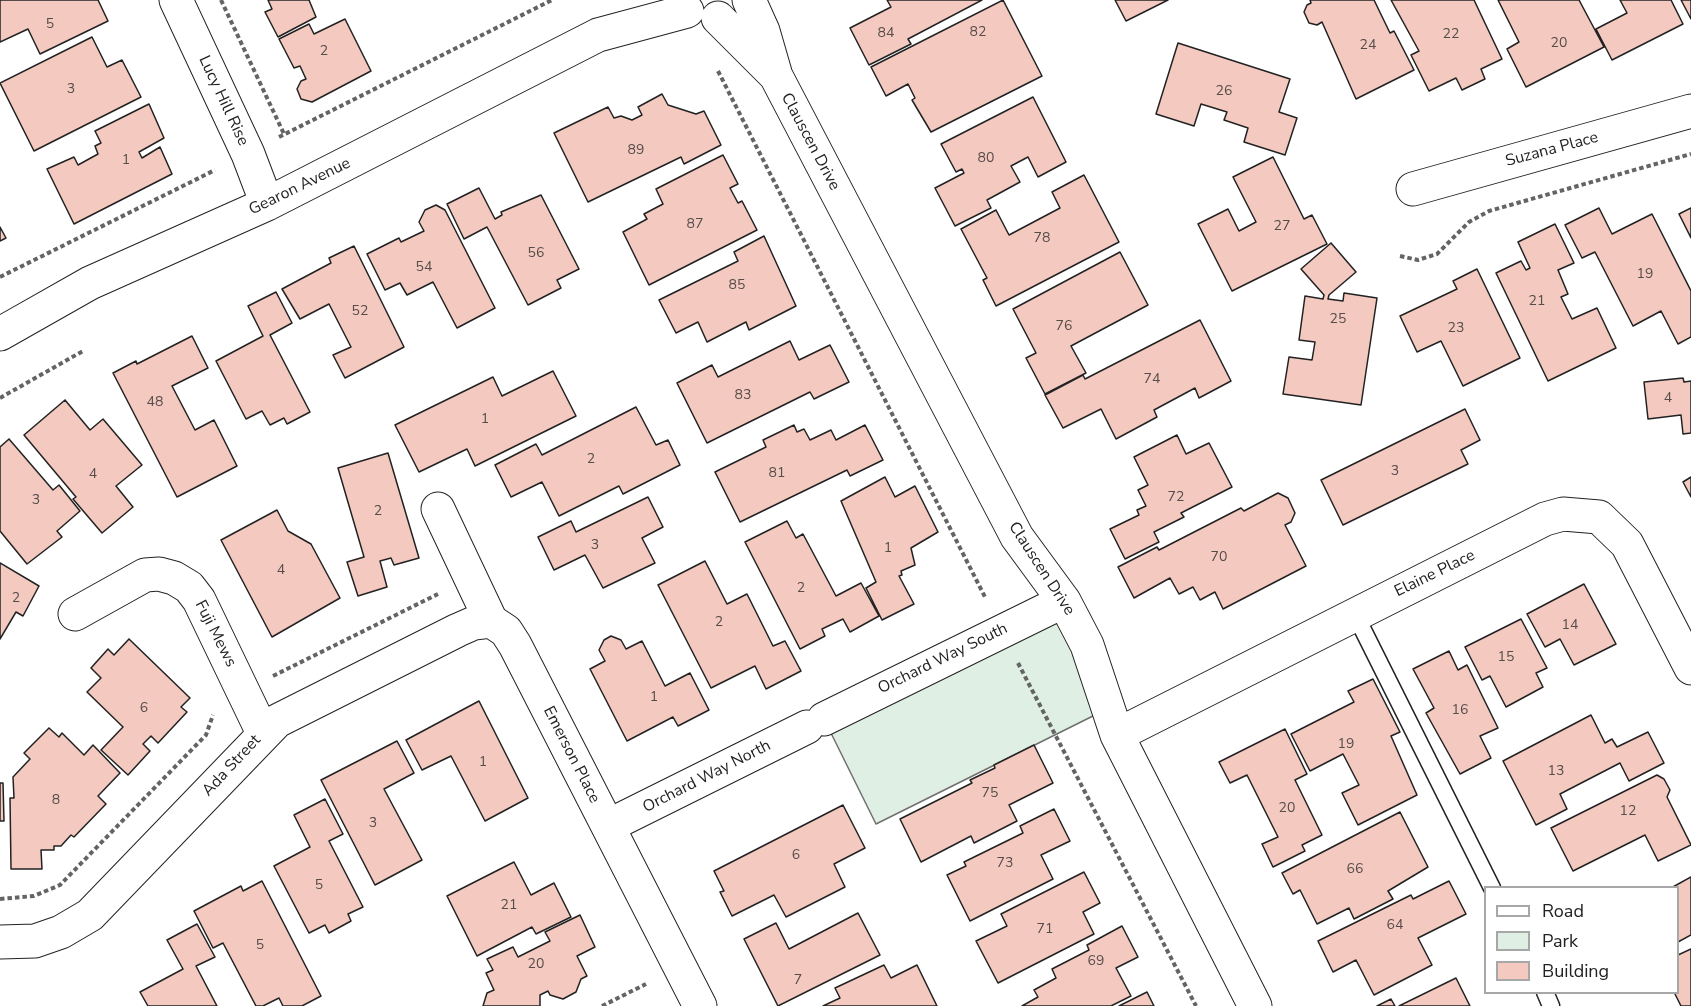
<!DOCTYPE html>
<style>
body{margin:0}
#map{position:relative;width:1691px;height:1006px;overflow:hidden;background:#fff;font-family:"Nunito Sans",sans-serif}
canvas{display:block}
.legend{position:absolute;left:1484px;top:886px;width:195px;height:108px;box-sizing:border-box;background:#fff;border:2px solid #a7a7a7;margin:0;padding:8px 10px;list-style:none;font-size:18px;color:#222}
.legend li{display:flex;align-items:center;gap:12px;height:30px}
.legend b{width:30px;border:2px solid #a7a7a7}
</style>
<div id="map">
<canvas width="1691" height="1006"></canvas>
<ul class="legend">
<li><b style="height:8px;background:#fff"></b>Road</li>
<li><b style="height:16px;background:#e0efe3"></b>Park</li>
<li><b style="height:16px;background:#f3c9c0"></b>Building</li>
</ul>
</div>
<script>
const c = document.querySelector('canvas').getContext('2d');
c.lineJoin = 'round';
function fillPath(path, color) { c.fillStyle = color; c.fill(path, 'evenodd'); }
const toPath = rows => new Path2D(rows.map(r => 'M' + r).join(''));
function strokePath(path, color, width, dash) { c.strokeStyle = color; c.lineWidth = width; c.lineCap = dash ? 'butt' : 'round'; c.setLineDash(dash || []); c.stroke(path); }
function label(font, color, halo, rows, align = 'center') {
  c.font = font + ' "Nunito Sans",sans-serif'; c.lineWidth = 4.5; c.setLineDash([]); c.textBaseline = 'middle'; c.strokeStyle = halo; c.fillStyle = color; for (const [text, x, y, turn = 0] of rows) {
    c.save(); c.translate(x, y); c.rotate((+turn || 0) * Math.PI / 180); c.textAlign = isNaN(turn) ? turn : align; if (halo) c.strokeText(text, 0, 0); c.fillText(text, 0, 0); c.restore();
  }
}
const green = toPath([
 [1064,601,1109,708,876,824,824,719,1064,601]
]);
fillPath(green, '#e0efe3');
strokePath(green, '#6f6f6f', 1.5);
const building = toPath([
 [0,0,98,0,108,21,40,54,28,29,0,42,0,0],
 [268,0,309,0,316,17,278,37,265,12,272,9,268,0],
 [887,0,982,0,908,39,911,44,869,65,850,28,891,7,887,0],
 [1003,0,1042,76,931,132,912,100,915,98,908,84,886,96,871,67,1003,0],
 [1115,0,1168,0,1126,21,1115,0],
 [1310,0,1374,0,1390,33,1394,31,1414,70,1356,99,1322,22,1317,25,1309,23,1304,12,1307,5,1311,3,1310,0],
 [1391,0,1474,0,1502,59,1481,69,1485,79,1462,90,1456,78,1429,91,1411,55,1419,51,1391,0],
 [1498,0,1579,0,1604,47,1526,87,1507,49,1519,42,1498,0],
 [1620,0,1671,0,1683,24,1612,60,1596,29,1627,13,1620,0],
 [1681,0,1691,0,1691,19,1681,0],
 [345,19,371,71,312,102,301,99,297,89,301,81,306,79,300,66,294,68,279,39,309,24,314,34,345,19],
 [92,37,107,67,122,60,141,97,34,151,0,83,92,37],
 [1178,43,1290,79,1279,112,1297,118,1285,155,1244,142,1248,128,1224,120,1227,112,1201,104,1194,126,1156,114,1178,43],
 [662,94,668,105,696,114,704,111,721,145,684,164,681,157,588,202,554,133,608,107,614,118,621,116,632,120,642,115,638,107,662,94],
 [1033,97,1066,162,1038,177,1028,157,1011,166,1020,182,987,200,991,208,955,226,935,188,964,173,962,169,956,172,941,144,1033,97],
 [149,104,164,138,139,152,142,158,160,147,172,174,74,224,47,169,74,157,78,165,98,154,95,146,101,143,95,131,149,104],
 [723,155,738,184,730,188,738,203,742,201,757,230,649,285,623,232,647,219,644,214,663,204,656,189,723,155],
 [1273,157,1304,219,1312,215,1327,244,1232,291,1198,224,1228,209,1239,231,1256,222,1233,177,1273,157],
 [1084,175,1119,242,996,306,983,280,987,278,961,229,996,210,1009,235,1060,208,1052,192,1084,175],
 [479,188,495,219,502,215,501,212,541,195,579,269,557,280,561,288,528,305,487,227,464,239,447,204,479,188],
 [436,205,445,210,495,308,457,328,433,282,407,295,400,283,385,290,367,254,399,238,401,242,424,231,419,222,425,210,436,205],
 [1599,208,1612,234,1652,214,1691,291,1691,337,1678,344,1661,311,1633,326,1595,252,1582,258,1565,225,1599,208],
 [1691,208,1691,238,1679,214,1691,208],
 [1555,224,1574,263,1558,270,1568,294,1561,297,1572,319,1597,308,1616,348,1548,381,1496,273,1521,261,1526,270,1530,268,1518,242,1555,224],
 [0,227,6,238,0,241,0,227],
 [764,236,796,306,749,330,746,322,707,342,698,322,676,333,659,300,738,261,734,252,764,236],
 [1331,243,1356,272,1329,295,1328,299,1343,301,1344,293,1377,298,1361,405,1283,394,1289,357,1312,360,1315,342,1299,340,1305,296,1323,299,1324,295,1301,269,1331,243],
 [354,246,404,347,345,378,333,355,351,347,329,304,300,319,282,289,331,263,329,258,354,246],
 [1120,252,1148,305,1071,346,1086,373,1045,394,1026,358,1036,353,1013,309,1120,252],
 [1477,269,1520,358,1463,386,1441,341,1417,352,1400,316,1457,289,1453,281,1477,269],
 [276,292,292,323,270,335,310,412,287,424,284,418,270,425,262,411,246,419,216,361,263,336,248,306,276,292],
 [1200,320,1231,381,1199,398,1195,388,1154,410,1157,417,1116,439,1101,409,1063,428,1045,395,1083,375,1085,379,1200,320],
 [192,336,208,368,172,386,195,430,214,420,237,466,177,497,113,373,136,361,137,364,192,336],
 [790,341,799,360,830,345,849,382,814,399,810,392,707,443,677,383,712,365,718,377,790,341],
 [553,371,576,416,475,466,467,449,419,472,395,425,493,377,502,396,553,371],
 [1683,378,1684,382,1691,381,1691,433,1683,434,1681,415,1648,419,1644,382,1683,378],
 [65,400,90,430,103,419,142,465,116,486,133,507,102,533,73,499,76,497,24,435,65,400],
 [636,407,656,445,668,440,680,465,623,494,619,486,559,516,542,482,511,497,495,465,536,444,542,455,636,407],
 [1465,409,1480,440,1461,450,1468,464,1343,525,1321,480,1465,409],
 [794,425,797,432,804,429,810,440,831,430,836,440,865,425,883,460,850,476,847,470,740,522,715,472,766,447,763,440,794,425],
 [1177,435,1186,454,1209,443,1232,487,1181,513,1184,517,1154,532,1159,542,1125,559,1110,529,1139,515,1137,510,1146,506,1138,490,1148,485,1134,457,1177,435],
 [9,439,53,490,59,485,80,511,57,531,62,537,27,564,0,531,0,447,9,439],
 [388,453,419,558,394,565,391,558,380,561,387,587,358,596,347,562,364,557,338,468,388,453],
 [885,477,895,497,915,486,938,532,911,548,915,565,901,571,902,575,899,576,914,604,882,620,866,588,876,582,841,501,885,477],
 [1691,477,1691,497,1683,482,1691,477],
 [1278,493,1288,498,1295,513,1291,522,1285,525,1306,566,1223,609,1215,592,1200,600,1193,587,1179,594,1170,578,1134,598,1118,567,1157,547,1159,550,1241,508,1244,511,1278,493],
 [648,497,663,527,642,538,655,563,603,588,585,555,554,570,538,537,571,521,576,532,648,497],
 [277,510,288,531,311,544,340,598,272,637,221,540,277,510],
 [787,521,796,538,803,534,836,596,861,583,879,616,850,632,843,619,822,629,825,636,800,649,745,542,787,521],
 [705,561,727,604,747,594,773,646,785,641,801,671,766,689,755,666,711,688,658,585,705,561],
 [0,563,39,586,23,616,16,612,0,639,0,563],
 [1584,584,1616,644,1574,665,1560,639,1545,647,1527,614,1584,584],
 [1521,619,1547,668,1536,673,1543,687,1506,707,1490,676,1482,680,1465,647,1521,619],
 [611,636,621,640,626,649,642,641,665,686,690,673,709,710,678,726,673,717,627,741,590,669,605,661,599,650,604,640,611,636],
 [129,639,190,698,181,707,187,712,158,743,151,736,143,744,150,751,128,775,101,750,123,727,87,692,101,678,91,668,108,649,114,655,129,639],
 [1449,651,1458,670,1467,665,1498,728,1480,736,1491,758,1460,774,1426,713,1434,708,1413,669,1449,651],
 [1373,679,1400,732,1391,736,1417,795,1358,825,1342,793,1359,785,1343,754,1310,771,1291,734,1354,702,1348,691,1373,679],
 [479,701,528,798,485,821,451,756,422,770,406,740,479,701],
 [1591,715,1605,743,1612,739,1617,747,1648,732,1664,763,1629,781,1620,763,1560,794,1567,809,1536,825,1503,761,1591,715],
 [49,728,59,737,62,733,84,755,93,745,120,773,98,796,106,804,74,837,71,835,61,846,54,846,54,850,41,850,42,869,11,869,10,798,14,798,13,777,30,759,24,753,49,728],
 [1285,729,1307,774,1295,780,1322,835,1302,845,1305,851,1273,867,1262,844,1278,837,1247,775,1230,783,1219,762,1285,729],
 [397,741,414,773,384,789,422,860,375,885,321,780,397,741],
 [1034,745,1053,783,1009,805,1017,821,974,843,971,836,921,862,900,819,972,783,970,780,995,768,994,765,1034,745],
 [1657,775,1664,779,1670,790,1667,797,1691,845,1658,861,1645,835,1573,871,1551,828,1657,775],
 [0,783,3,783,4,821,0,821,0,783],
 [325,799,343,834,329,841,363,907,348,914,351,921,329,933,325,925,309,933,274,866,310,847,294,815,325,799],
 [843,805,865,848,834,864,845,887,786,917,774,895,732,916,720,892,724,891,714,871,843,805],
 [1054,809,1070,841,1041,855,1053,879,970,921,947,875,966,866,964,862,1023,833,1020,826,1054,809],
 [1400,812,1428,867,1388,891,1393,899,1354,919,1349,908,1317,924,1300,890,1293,894,1282,873,1400,812],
 [514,862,531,895,554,883,571,917,536,934,532,927,477,956,447,896,514,862],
 [1084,872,1100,903,1083,912,1094,934,998,983,976,941,1007,926,1001,914,1084,872],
 [1691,877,1691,935,1678,942,1678,888,1671,888,1691,877],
 [262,881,321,996,302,1006,283,1006,279,998,263,1006,256,1006,223,943,213,948,194,911,241,886,243,891,262,881],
 [1449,881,1466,914,1418,938,1432,965,1374,995,1356,960,1333,972,1318,941,1411,895,1413,899,1449,881],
 [858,913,880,955,778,1006,744,939,776,923,789,949,858,913],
 [580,915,595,947,577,956,587,976,581,979,576,992,563,999,550,995,548,991,540,995,540,1006,483,1006,487,993,494,990,486,973,493,970,487,959,513,947,518,957,550,941,545,932,580,915],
 [197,924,215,957,196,966,217,1006,148,1006,140,992,183,969,167,940,197,924],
 [1122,926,1138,957,1116,968,1131,996,1111,1006,1022,1006,1038,997,1034,990,1056,978,1052,969,1089,950,1087,945,1122,926],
 [1691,949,1691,1006,1681,1006,1674,992,1678,992,1678,955,1691,949],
 [884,965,891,978,917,965,937,1006,823,1006,840,998,835,988,884,965],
 [1456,978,1470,1006,1399,1006,1456,978],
 [1147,992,1154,1006,1119,1006,1147,992],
 [1391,999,1395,1006,1377,1006,1391,999]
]);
fillPath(building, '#f3c9c0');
strokePath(building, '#222', 1.5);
const lane = toPath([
 [1355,614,1492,888],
 [1545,992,1551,1006]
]);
const street = toPath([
 [176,0,248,154,267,204],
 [749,0,763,31,776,76,1017,537,1064,601,1087,645,1117,735,1255,1006],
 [718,18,775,75],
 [1413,189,1691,111],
 [0,334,90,283,267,204,598,35,687,11],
 [438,509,491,621,506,631,515,645,700,1006],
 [75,614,145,575,159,574,174,578,189,587,199,600,263,733],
 [824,719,1064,601],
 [1117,735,1545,519,1563,514,1599,517,1627,544,1691,668],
 [608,826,807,727],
 [0,942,35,941,61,932,90,915,277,721,458,630,474,623,491,621]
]);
strokePath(lane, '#222', 19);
strokePath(street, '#222', 35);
strokePath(toPath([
 [221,0,284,134],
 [718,71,986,599],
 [279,137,552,0],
 [1400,256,1418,260,1437,254,1469,222,1489,211,1691,154],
 [0,277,215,170],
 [0,398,83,351],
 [1018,663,1196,1006],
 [273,676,438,594],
 [0,899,34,896,60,885,206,735,213,715],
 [602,1006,646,984]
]), '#646464', 4, [4.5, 3]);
strokePath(lane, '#fff', 16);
strokePath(street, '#fff', 33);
label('14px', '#564c4a', null, [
 ["5",50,25],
 ["82",978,33],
 ["84",886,34],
 ["22",1451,35],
 ["20",1559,44],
 ["24",1368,46],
 ["2",324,52],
 ["3",71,90],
 ["26",1224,92],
 ["89",636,151],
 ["80",986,159],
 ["1",126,161],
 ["87",695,225],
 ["27",1282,227],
 ["78",1042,239],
 ["56",536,254],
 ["54",424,268],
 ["19",1645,275],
 ["85",737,286],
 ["21",1537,302],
 ["52",360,312],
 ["25",1338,320],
 ["76",1064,327],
 ["23",1456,329],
 ["74",1152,380],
 ["83",743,396],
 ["4",1668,399],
 ["48",155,403],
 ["1",485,420],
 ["2",591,460],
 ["3",1395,472],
 ["81",777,474],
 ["4",93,475],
 ["72",1176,498],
 ["3",36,501],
 ["2",378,512],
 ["3",595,546],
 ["1",888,549],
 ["70",1219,558],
 ["4",281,571],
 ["2",801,589],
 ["2",16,599],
 ["2",719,623],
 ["14",1570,626],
 ["15",1506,658],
 ["1",654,698],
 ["6",144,709],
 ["16",1460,711],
 ["19",1346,745],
 ["1",483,763],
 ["13",1556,772],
 ["75",990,794],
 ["8",56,801],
 ["20",1287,809],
 ["12",1628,812],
 ["3",373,824],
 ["6",796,856],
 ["73",1005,864],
 ["66",1355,870],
 ["5",319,886],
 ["21",509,906],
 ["64",1395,926],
 ["71",1045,930],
 ["5",260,946],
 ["69",1096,962],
 ["20",536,965],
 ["7",798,981]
]);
label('16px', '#222', '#fff', [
 ["Lucy Hill Rise",223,101,65],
 ["Clauscen Drive",810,142,62],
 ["Suzana Place",1552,150,-15],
 ["Gearon Avenue",300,187,-26],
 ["Clauscen Drive",1041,569,57],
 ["Elaine Place",1435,574,-26],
 ["Fuji Mews",215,634,63],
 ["Orchard Way South",943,659,-26],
 ["Emerson Place",571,755,63],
 ["Ada Street",232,766,-47],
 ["Orchard Way North",707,777,-27]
]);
</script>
